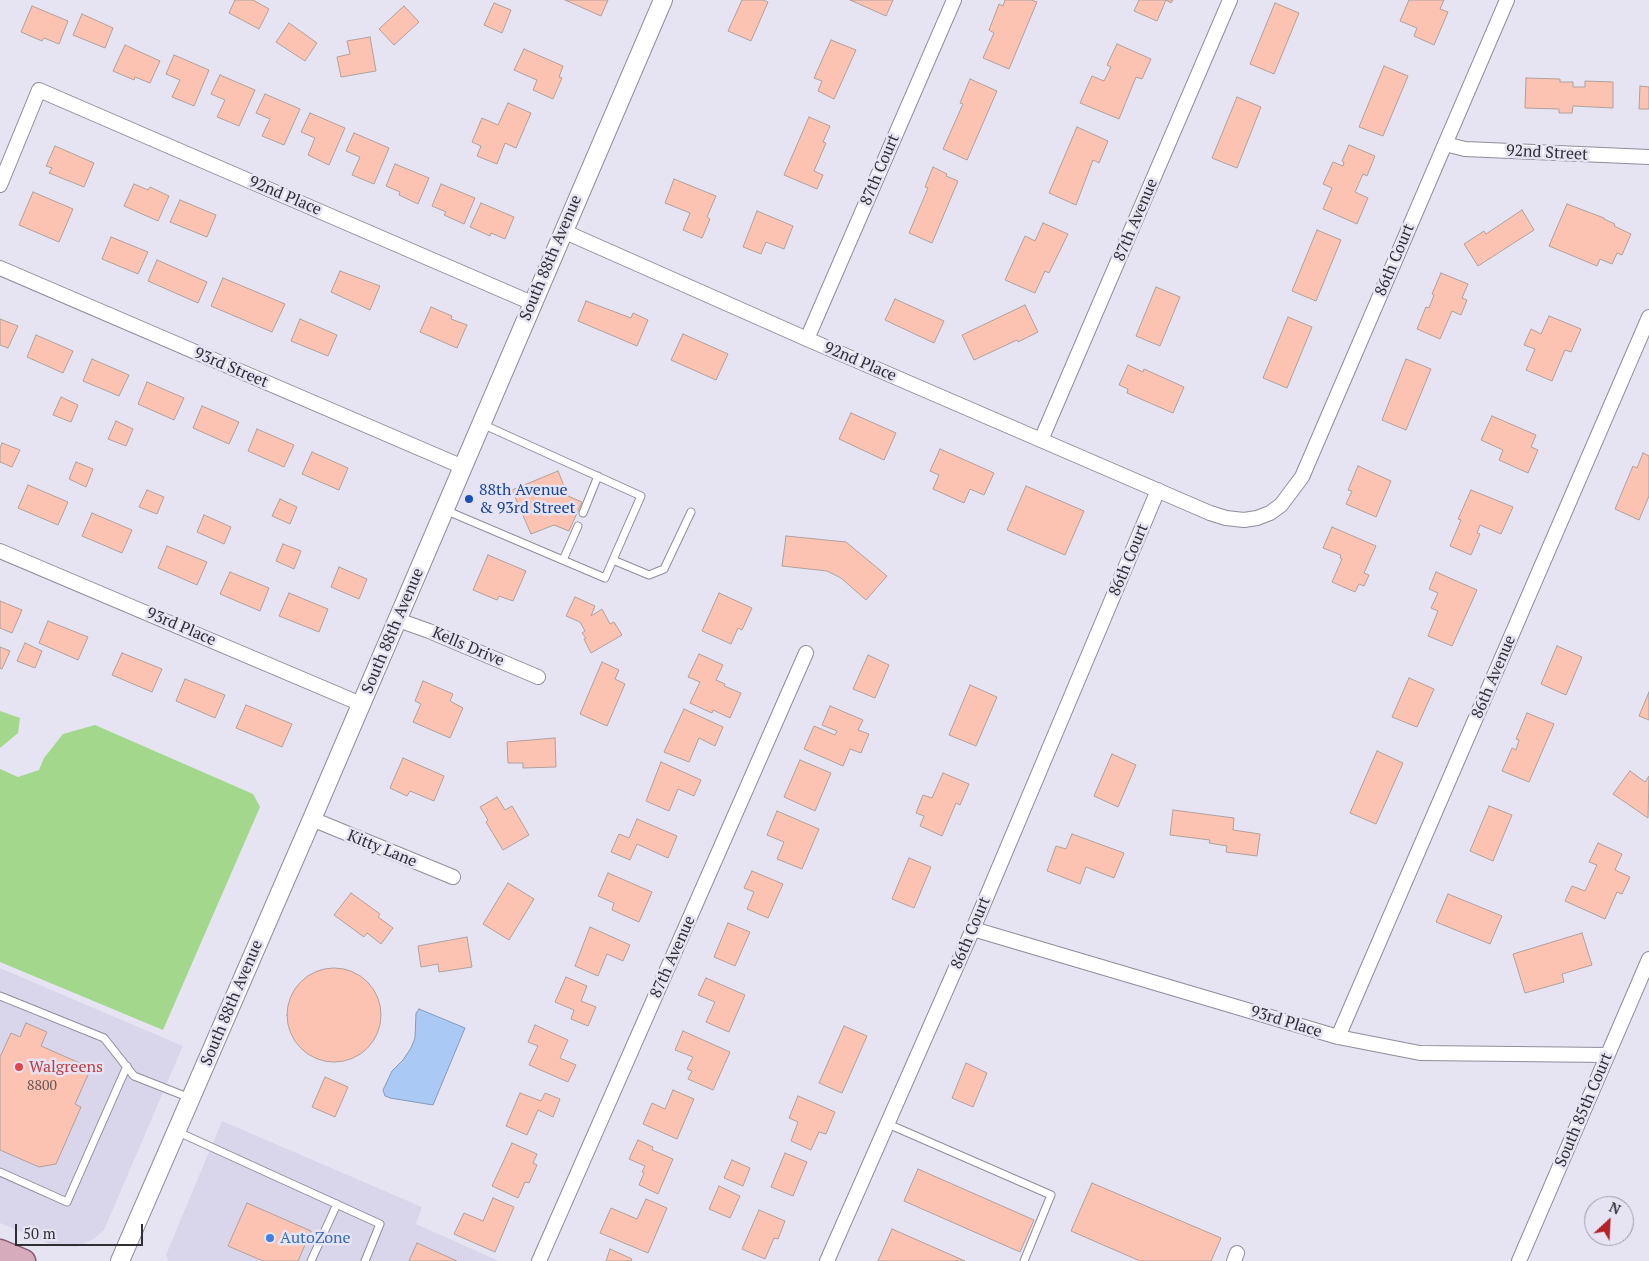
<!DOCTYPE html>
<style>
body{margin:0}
#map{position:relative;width:1649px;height:1261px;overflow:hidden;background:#e6e4f3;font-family:"PT Serif",serif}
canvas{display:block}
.north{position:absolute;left:1584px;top:1196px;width:50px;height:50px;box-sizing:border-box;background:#e6e4f3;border:1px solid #9d9ba7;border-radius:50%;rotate:25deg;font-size:14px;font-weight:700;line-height:20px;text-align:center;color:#2f2e34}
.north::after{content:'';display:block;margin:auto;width:18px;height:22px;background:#b32129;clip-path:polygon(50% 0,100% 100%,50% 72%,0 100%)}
.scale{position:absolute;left:15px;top:1224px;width:128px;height:22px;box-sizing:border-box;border:2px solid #2f2e34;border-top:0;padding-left:6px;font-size:15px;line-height:18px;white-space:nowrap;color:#2f2e34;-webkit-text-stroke:4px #e6e4f3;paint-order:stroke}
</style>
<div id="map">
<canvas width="1649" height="1261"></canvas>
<div class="north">N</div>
<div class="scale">50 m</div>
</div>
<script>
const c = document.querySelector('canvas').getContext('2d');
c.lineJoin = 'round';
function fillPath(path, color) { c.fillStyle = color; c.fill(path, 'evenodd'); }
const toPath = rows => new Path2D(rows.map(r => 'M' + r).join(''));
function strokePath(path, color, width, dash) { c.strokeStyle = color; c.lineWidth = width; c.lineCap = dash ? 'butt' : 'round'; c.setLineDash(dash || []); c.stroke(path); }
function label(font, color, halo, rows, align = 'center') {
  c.font = font + ' "PT Serif",serif'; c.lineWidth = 5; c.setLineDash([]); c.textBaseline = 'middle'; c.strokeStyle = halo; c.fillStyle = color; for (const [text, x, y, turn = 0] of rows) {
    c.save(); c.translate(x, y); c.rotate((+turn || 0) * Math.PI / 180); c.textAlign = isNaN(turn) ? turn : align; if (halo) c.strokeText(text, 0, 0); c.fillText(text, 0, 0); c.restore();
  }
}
fillPath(toPath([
 [0,968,183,1046,104,1230,94,1239,77,1247,55,1246,0,1223],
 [222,1121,422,1207,416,1224,499,1261,168,1261,166,1255,173,1238]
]), '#d9d6ec');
fillPath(toPath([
 [0,711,20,718,18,733,0,748],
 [95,725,253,794,260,807,163,1030,0,962,0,769,18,777,39,770,44,758,63,734]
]), '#a3d78b');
const water = toPath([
 [419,1009,465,1028,433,1105,390,1098,385,1096,383,1090,392,1071,403,1060,411,1048,415,1038,416,1013,419,1009]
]);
fillPath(water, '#aac9f4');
strokePath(water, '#859aba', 1);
const building = toPath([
 [235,0,253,0,269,9,259,29,229,13,235,0],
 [565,0,608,0,601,16,565,0],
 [742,0,763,0,768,2,751,41,728,31,742,0],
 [850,0,893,0,886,16,850,0],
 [1005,0,1031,0,1037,2,1009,69,983,58,994,33,989,30,999,4,1003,6,1005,0],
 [1139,0,1173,0,1171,3,1166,0,1157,21,1134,11,1139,0],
 [1409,0,1444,0,1440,9,1448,12,1434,45,1414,36,1417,28,1400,21,1409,0],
 [494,3,511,10,502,33,484,25,494,3],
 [1275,3,1299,13,1274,74,1250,64,1275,3],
 [32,6,68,21,59,44,44,38,42,41,21,32,32,6],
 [404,6,419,22,394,45,379,29,404,6],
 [82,14,113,28,105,48,73,35,82,14],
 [289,23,317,43,305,61,276,42,289,23],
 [370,37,376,71,341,77,337,57,350,54,347,41,370,37],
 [831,40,856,50,834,99,818,91,822,81,814,78,831,40],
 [1117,44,1151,59,1142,79,1136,77,1119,119,1080,103,1092,76,1104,81,1111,67,1107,65,1117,44],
 [125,45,160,61,150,83,135,77,134,80,113,71,125,45],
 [524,49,563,66,559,77,562,78,553,99,533,90,537,80,514,70,524,49],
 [174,55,209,70,194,106,172,97,180,80,166,74,174,55],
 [1384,66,1408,76,1383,136,1359,127,1384,66],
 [220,75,255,90,239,126,217,117,225,100,211,94,220,75],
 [1526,78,1560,79,1560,82,1573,82,1573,87,1585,87,1585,81,1613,82,1613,108,1573,106,1572,113,1559,113,1559,109,1525,108,1526,78],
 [970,79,997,91,967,160,943,149,963,104,960,103,970,79],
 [1640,86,1649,87,1649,109,1639,109,1640,86],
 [265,94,300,109,284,145,262,136,270,119,256,113,265,94],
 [1237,97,1261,107,1237,168,1212,158,1237,97],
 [508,103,531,113,516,148,505,143,497,164,477,156,481,146,472,142,482,118,498,125,508,103],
 [310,113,345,128,329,165,308,155,315,138,301,132,310,113],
 [809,117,830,126,823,142,826,143,814,171,823,175,817,189,784,175,809,117],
 [1077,127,1108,141,1099,163,1093,160,1076,205,1049,193,1077,127],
 [354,133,389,148,374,184,352,175,360,157,346,151,354,133],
 [1349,145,1375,156,1367,176,1363,174,1355,192,1368,198,1357,224,1323,209,1332,188,1323,184,1333,162,1343,166,1344,162,1342,161,1349,145],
 [55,146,94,163,84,187,49,173,52,168,46,166,55,146],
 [395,164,429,178,418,204,399,195,400,192,386,186,395,164],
 [933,167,947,174,946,176,958,181,932,243,909,233,928,188,925,187,933,167],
 [674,179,716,196,707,217,710,219,702,238,683,230,690,213,665,203,674,179],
 [134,184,148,190,150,187,169,196,158,221,124,206,134,184],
 [441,184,475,198,464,224,444,215,446,212,432,206,441,184],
 [33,192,73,209,59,242,19,225,33,192],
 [180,200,216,215,207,237,170,222,180,200],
 [481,203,514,217,505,239,491,233,490,236,470,227,481,203],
 [1567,204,1604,218,1604,219,1615,224,1614,226,1631,234,1622,255,1617,253,1612,264,1600,259,1597,266,1549,246,1567,204],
 [1522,210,1534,230,1478,266,1464,244,1484,231,1486,234,1522,210],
 [757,211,793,226,784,249,766,242,761,254,743,247,757,211],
 [1043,223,1068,234,1049,273,1045,271,1035,293,1005,280,1025,236,1035,241,1043,223],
 [1317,230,1341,240,1316,301,1292,291,1317,230],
 [111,237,148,252,138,274,102,259,111,237],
 [157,260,207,282,198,303,148,281,157,260],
 [340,271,380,286,370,310,331,292,340,271],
 [1441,273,1468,284,1462,298,1467,300,1461,315,1452,311,1440,339,1417,329,1426,307,1429,308,1434,295,1432,294,1441,273],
 [223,278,285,304,272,332,211,306,223,278],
 [1156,287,1180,297,1160,346,1136,336,1156,287],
 [895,299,944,321,934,343,885,320,895,299],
 [586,301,631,318,633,313,648,320,637,346,578,321,586,301],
 [1025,305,1038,332,1018,342,1017,340,974,360,962,335,1025,305],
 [431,307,452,316,451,319,467,325,457,348,420,332,431,307],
 [1549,316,1581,329,1571,352,1565,350,1552,381,1526,370,1535,349,1524,345,1531,329,1541,334,1549,316],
 [1288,317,1312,327,1287,388,1263,378,1288,317],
 [0,319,18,326,8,348,0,345,0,319],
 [300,319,337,335,328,356,291,341,300,319],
 [683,334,728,354,716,380,671,360,683,334],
 [36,335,73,351,63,373,27,357,36,335],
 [92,359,129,375,119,396,83,381,92,359],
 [1406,359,1431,369,1406,430,1382,420,1406,359],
 [1128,365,1143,372,1144,369,1184,387,1173,413,1127,393,1128,389,1119,385,1128,365],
 [147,382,184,398,174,420,138,404,147,382],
 [61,397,78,405,71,422,53,415,61,397],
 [202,406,239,422,229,444,193,428,202,406],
 [851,413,896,433,884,460,839,439,851,413],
 [1492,416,1536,435,1531,447,1538,450,1528,473,1499,460,1503,450,1481,440,1492,416],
 [116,421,133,429,126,446,108,439,116,421],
 [257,429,294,445,284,467,248,451,257,429],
 [2,443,20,450,12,467,0,462,0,448,2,443],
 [940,449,994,473,984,495,970,489,964,503,933,489,939,475,930,471,940,449],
 [312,452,348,468,339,490,302,474,312,452],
 [1643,453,1649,456,1649,496,1639,520,1615,509,1633,466,1637,468,1643,453],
 [76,462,93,469,86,487,69,479,76,462],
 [1358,466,1391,481,1376,517,1346,504,1352,491,1348,490,1358,466],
 [558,471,568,496,582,502,569,531,554,525,531,534,512,490,558,471],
 [28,485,68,502,58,525,18,508,28,485],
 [1026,486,1084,511,1065,555,1007,530,1026,486],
 [147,490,164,497,157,514,139,507,147,490],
 [1471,490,1513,507,1501,534,1480,525,1477,533,1480,534,1471,555,1450,546,1461,520,1458,519,1471,490],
 [280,499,297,507,290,524,272,516,280,499],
 [92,513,132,530,122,553,82,536,92,513],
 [204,515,231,527,224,544,197,532,204,515],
 [1332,527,1376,546,1364,573,1369,575,1364,586,1359,584,1355,592,1332,582,1342,559,1340,558,1341,555,1323,548,1332,527],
 [786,536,846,542,887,576,866,600,841,578,827,571,782,566,786,536],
 [283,544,301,551,294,569,276,561,283,544],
 [167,546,207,562,197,585,158,568,167,546],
 [488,555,526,571,513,601,499,596,497,600,473,590,488,555],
 [339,567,367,579,359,599,331,587,339,567],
 [230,572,269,588,260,611,220,594,230,572],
 [1436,572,1477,590,1452,646,1428,636,1438,611,1431,608,1438,593,1429,589,1436,572],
 [289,593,328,609,319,632,279,616,289,593],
 [719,593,752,608,742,630,738,628,731,644,702,631,719,593],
 [575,597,595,606,591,616,602,609,610,624,614,622,622,635,591,653,584,639,586,638,582,633,585,631,580,622,566,616,575,597],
 [0,601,22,610,12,633,0,628,0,601],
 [48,621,88,637,78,660,39,643,48,621],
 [25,643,42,651,35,668,17,661,25,643],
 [1557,646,1582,657,1566,695,1541,684,1557,646],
 [0,647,10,651,2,669,0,668,0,647],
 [122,653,162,669,152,692,112,675,122,653],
 [699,654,723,665,716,680,725,684,724,686,741,693,730,718,713,710,712,713,690,703,700,682,688,677,699,654],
 [868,655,889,665,875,698,853,689,868,655],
 [602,662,619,670,615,679,625,684,607,726,580,714,602,662],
 [1409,678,1434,689,1417,727,1392,717,1409,678],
 [185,679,225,695,215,718,176,701,185,679],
 [423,681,453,694,450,701,463,708,450,738,413,722,421,704,415,701,423,681],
 [970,685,997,697,976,746,949,735,970,685],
 [1649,692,1649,720,1639,716,1649,692],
 [246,705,292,724,282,747,236,728,246,705],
 [830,706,863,720,858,730,869,734,861,753,850,749,843,766,804,749,814,726,835,735,837,731,822,725,830,706],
 [684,709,723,727,715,746,699,738,689,762,664,752,684,709],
 [1527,713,1554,724,1529,782,1502,771,1512,748,1516,750,1519,740,1516,739,1527,713],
 [555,738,556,767,523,768,523,763,508,763,507,742,555,738],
 [1377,751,1403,763,1376,824,1350,813,1377,751],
 [1112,754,1136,765,1118,807,1094,796,1112,754],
 [403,758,444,776,434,801,410,791,407,796,390,788,403,758],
 [800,760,831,773,815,811,784,797,800,760],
 [661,762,701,780,694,796,678,789,669,811,646,801,661,762],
 [1630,771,1645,782,1649,776,1648,818,1613,794,1630,771],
 [943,773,969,784,960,805,956,803,942,836,920,826,924,816,916,813,923,795,932,798,943,773],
 [497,797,505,810,512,806,529,835,503,850,486,822,488,820,480,807,497,797],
 [1489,806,1512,815,1493,861,1470,851,1489,806],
 [1173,810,1234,818,1233,830,1260,834,1257,856,1226,852,1227,846,1209,843,1210,840,1170,835,1173,810],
 [777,811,819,829,802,869,777,859,784,842,767,835,777,811],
 [637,819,677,836,668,858,637,844,630,860,611,852,619,834,629,838,637,819],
 [1072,834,1124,853,1114,878,1086,867,1080,884,1047,871,1056,846,1066,849,1072,834],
 [1598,843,1622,854,1615,870,1630,877,1622,894,1617,892,1605,919,1565,901,1572,886,1585,891,1597,865,1589,862,1598,843],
 [909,858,931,867,914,908,892,899,909,858],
 [752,871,783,884,768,918,747,909,754,892,744,888,752,871],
 [608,873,652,892,639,922,612,910,614,903,598,896,608,873],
 [508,883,534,899,509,940,483,924,508,883],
 [351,893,380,914,378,917,393,928,381,944,367,933,364,937,334,915,351,893],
 [1448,894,1502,916,1490,944,1436,922,1448,894],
 [728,923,750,932,735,966,714,957,728,923],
 [590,927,630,945,623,961,607,954,598,976,575,966,590,927],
 [1582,933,1592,965,1562,974,1564,982,1525,993,1513,954,1582,933],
 [467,937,472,967,439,972,438,964,421,967,418,946,467,937],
 '287 1015a47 47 0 1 1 94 0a47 47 0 1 1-94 0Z',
 [566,977,587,986,581,1001,596,1007,588,1026,571,1019,574,1010,555,1002,566,977],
 [706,978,745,995,729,1032,706,1022,715,1002,698,995,706,978],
 [26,1023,47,1032,41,1046,91,1068,75,1104,81,1107,56,1164,39,1167,0,1150,0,1057,11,1033,20,1037,26,1023],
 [535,1025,568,1040,560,1058,576,1065,568,1082,529,1065,538,1046,528,1042,535,1025],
 [844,1026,867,1036,842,1093,819,1083,844,1026],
 [683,1031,730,1052,713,1090,688,1079,692,1071,687,1069,693,1057,675,1050,683,1031],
 [966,1063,987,1073,973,1107,952,1098,966,1063],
 [325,1077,348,1087,335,1117,312,1107,325,1077],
 [673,1090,694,1099,677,1139,643,1124,652,1103,665,1109,673,1090],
 [520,1093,541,1101,545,1093,560,1099,553,1117,538,1110,527,1135,506,1126,520,1093],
 [798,1096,835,1112,826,1134,819,1132,811,1150,791,1141,798,1122,789,1118,798,1096],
 [638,1140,653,1147,652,1150,673,1159,658,1194,639,1185,644,1173,642,1172,645,1166,629,1159,638,1140],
 [512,1143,537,1154,533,1163,537,1165,529,1183,525,1182,518,1198,492,1186,512,1143],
 [785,1153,807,1162,793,1196,771,1187,785,1153],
 [732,1160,750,1168,743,1186,724,1178,732,1160],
 [918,1169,1034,1220,1020,1252,904,1201,918,1169],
 [1092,1183,1221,1238,1211,1261,1140,1261,1071,1231,1092,1183],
 [719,1186,740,1196,730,1218,709,1209,719,1186],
 [493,1198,514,1207,495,1252,454,1234,464,1213,483,1221,493,1198],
 [646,1199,667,1208,648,1253,600,1233,611,1208,637,1219,646,1199],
 [247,1203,311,1231,298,1261,263,1261,228,1246,247,1203],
 [759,1210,785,1221,778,1239,774,1238,765,1259,742,1249,759,1210],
 [892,1229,965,1261,878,1261,892,1229],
 [417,1243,457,1261,409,1261,417,1243],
 [610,1249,632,1259,631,1261,606,1261,610,1249]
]);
fillPath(building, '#fcc3b3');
strokePath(building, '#b0a09b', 1);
const service = toPath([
 [445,510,605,578,641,496,482,424],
 [583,513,598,476],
 [563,560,578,526],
 [613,560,649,575,664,569,691,512],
 [0,996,104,1038,134,1076,190,1098],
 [888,1124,1051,1195,1024,1261],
 [176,1131,380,1224,365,1261],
 [0,1172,67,1202,127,1066],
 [311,1261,337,1204]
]);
const minor = toPath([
 [1445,144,1465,149,1649,157],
 [0,185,39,90,532,303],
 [563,231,807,339,1210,513,1226,518,1244,520,1257,518,1270,513,1281,505,1302,477,1507,0],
 [0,268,463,467],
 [807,339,954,0],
 [1041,440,1230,0],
 [0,551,361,704],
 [398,620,429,631,538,677],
 [312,819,453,877],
 [973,929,1338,1037,1420,1053,1608,1055],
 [1338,1037,1649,317],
 [539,1261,806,653],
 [827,1261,973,929,1158,490],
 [1234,1261,1237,1253],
 [1519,1261,1649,959]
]);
const tertiary = toPath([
 [120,1261,312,819,663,0]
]);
const primary = toPath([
 [0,1251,24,1261]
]);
strokePath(service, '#8e8d9a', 9);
strokePath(minor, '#8e8d9a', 16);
strokePath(tertiary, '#8e8d9a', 20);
strokePath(primary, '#8a5b70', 25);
strokePath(service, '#fff', 7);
strokePath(minor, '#fff', 14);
strokePath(tertiary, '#fff', 18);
strokePath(primary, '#d6abbc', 22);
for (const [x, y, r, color] of [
 [469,499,5,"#1a4fb4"],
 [19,1067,5,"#e0444e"],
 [270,1238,5,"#3f7fe0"]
]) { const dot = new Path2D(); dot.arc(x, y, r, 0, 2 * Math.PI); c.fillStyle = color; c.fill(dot); strokePath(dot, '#e6e4f3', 2); }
label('14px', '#625354', null, [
 ["8800",42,1086]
]);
label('16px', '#2f2e34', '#e6e4f3', [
 ["92nd Street",1547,153,3],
 ["87th Court",880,170,-67],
 ["92nd Place",285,196,23],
 ["87th Avenue",1136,220,-67],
 ["South 88th Avenue",551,258,-67],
 ["86th Court",1395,260,-67],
 ["92nd Place",860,362,23],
 ["93rd Street",231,368,23],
 ["86th Court",1129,560,-67],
 ["93rd Place",181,627,23],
 ["South 88th Avenue",393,631,-67],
 ["Kells Drive",468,647,23],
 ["86th Avenue",1494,677,-67],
 ["Kitty Lane",382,849,22],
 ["86th Court",971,933,-67],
 ["87th Avenue",673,957,-66],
 ["South 88th Avenue",232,1003,-67],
 ["93rd Place",1286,1022,17],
 ["South 85th Court",1584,1110,-67]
]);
label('16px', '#164399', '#e6e4f3', [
 ["88th Avenue",479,490],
 ["& 93rd Street",479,508]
], 'left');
label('16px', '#be3a42', '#e6e4f3', [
 ["Walgreens",29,1067]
], 'left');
label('16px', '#366cbe', '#e6e4f3', [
 ["AutoZone",280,1238]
], 'left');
</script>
